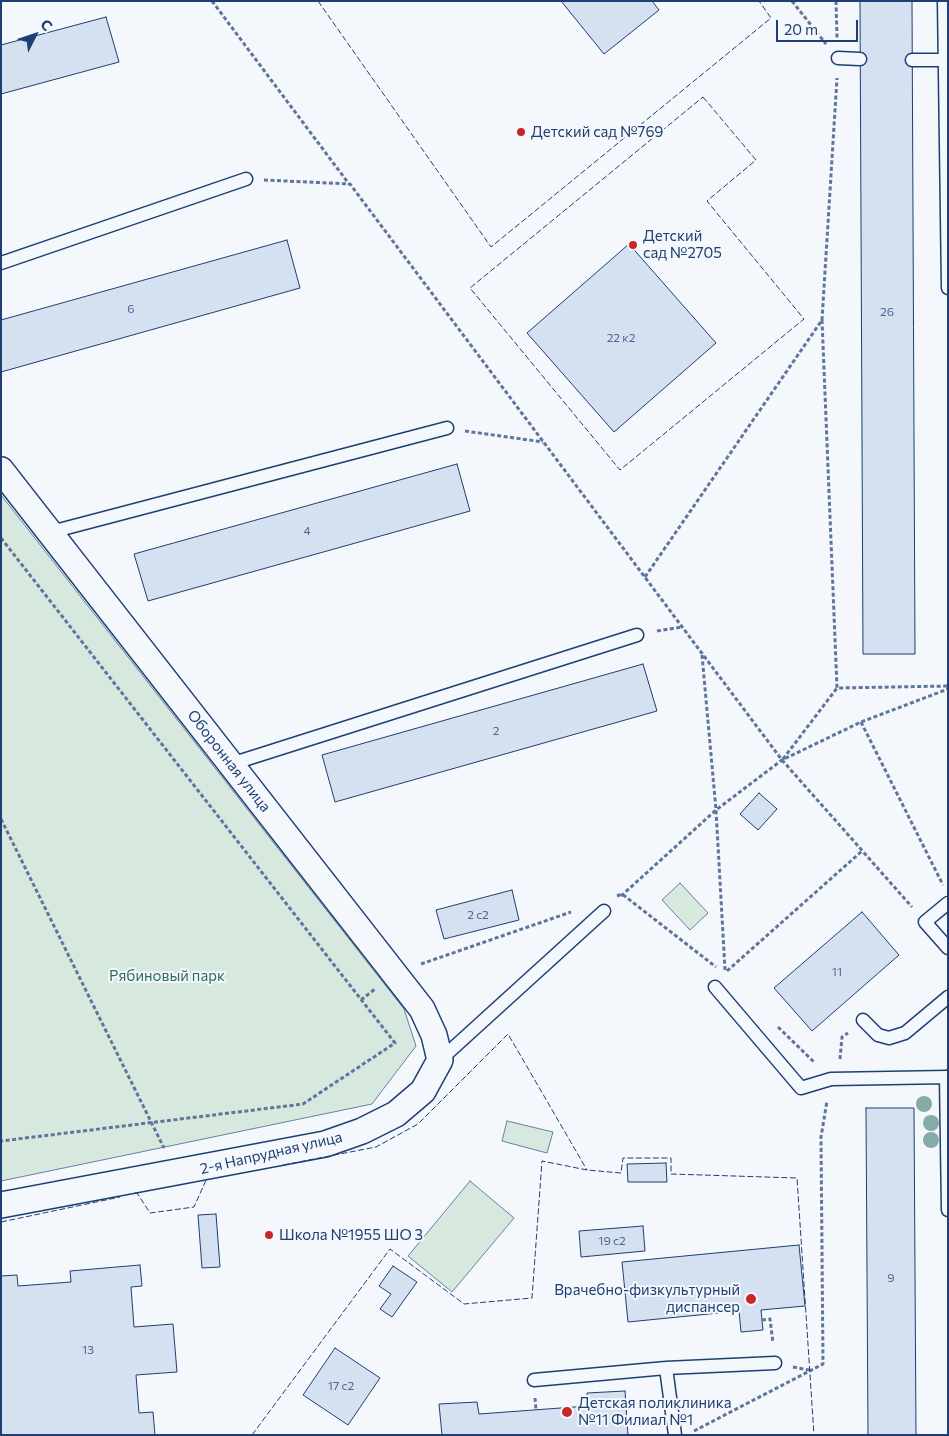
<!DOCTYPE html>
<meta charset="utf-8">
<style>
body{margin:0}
#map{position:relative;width:949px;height:1436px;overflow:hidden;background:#f4f7fb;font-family:Commissioner,sans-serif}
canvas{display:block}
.frame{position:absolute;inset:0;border:2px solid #1d3f73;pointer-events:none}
.north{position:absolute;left:10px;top:10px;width:50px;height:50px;-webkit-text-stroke:4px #f4f7fb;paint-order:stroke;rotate:49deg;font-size:14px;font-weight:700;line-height:20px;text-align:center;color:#1d3f73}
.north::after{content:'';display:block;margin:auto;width:18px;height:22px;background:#1d3f73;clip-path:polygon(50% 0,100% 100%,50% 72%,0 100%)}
.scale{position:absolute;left:776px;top:20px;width:82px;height:22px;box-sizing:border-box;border:2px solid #1d3f73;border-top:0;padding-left:6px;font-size:15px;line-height:18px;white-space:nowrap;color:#1d3f73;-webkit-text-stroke:4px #f4f7fb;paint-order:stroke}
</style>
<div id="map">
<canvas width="949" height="1436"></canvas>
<div class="frame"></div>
<div class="north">С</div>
<div class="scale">20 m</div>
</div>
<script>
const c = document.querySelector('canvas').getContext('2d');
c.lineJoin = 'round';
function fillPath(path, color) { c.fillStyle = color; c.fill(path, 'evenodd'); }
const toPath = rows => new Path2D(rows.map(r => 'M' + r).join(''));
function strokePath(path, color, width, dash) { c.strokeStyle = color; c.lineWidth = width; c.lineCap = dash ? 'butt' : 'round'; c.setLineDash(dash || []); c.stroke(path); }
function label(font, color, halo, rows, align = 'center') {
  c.font = font + ' Commissioner,sans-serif'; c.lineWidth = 4; c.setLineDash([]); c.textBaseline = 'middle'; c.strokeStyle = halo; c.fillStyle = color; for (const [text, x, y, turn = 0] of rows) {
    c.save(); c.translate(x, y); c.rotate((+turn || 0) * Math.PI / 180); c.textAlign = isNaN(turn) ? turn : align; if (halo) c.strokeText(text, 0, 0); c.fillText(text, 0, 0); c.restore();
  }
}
const green = toPath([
 [1,495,404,1009,416,1046,372,1104,1,1181,1,495],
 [680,883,708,913,690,930,662,900,680,883],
 [507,1121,553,1132,547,1153,502,1141,507,1121],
 [470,1181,514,1218,452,1292,408,1256,470,1181]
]);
fillPath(green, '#d7e8df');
strokePath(green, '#687fa3', 1);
const building = toPath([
 [561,1,652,1,659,10,604,54,561,1],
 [860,1,912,1,915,654,863,654,860,1],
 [106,17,119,62,1,94,1,45,106,17],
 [287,240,300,288,1,372,1,320,287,240],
 [629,244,716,343,614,432,527,333,629,244],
 [457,464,470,511,148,601,134,554,457,464],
 [643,664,657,711,335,802,322,755,643,664],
 [759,793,777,809,758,830,740,814,759,793],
 [512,890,519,920,444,939,436,910,512,890],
 [862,912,899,955,812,1031,774,988,862,912],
 [866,1108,914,1108,916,1435,868,1435,866,1108],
 [666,1163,667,1182,628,1182,627,1164,666,1163],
 [216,1214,220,1267,202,1268,198,1215,216,1214],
 [643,1226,645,1251,581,1257,579,1231,643,1226],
 [799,1245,805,1306,761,1310,763,1330,741,1332,739,1311,628,1322,622,1262,799,1245],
 [140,1265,142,1286,131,1287,134,1327,173,1324,177,1372,136,1375,139,1413,153,1412,155,1435,1,1435,1,1276,17,1275,18,1286,71,1282,70,1271,140,1265],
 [393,1266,417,1282,392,1317,380,1309,391,1294,379,1286,393,1266],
 [335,1348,380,1378,348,1425,303,1395,335,1348],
 [625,1391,628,1435,442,1435,439,1404,477,1402,479,1414,588,1406,587,1393,625,1391]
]);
fillPath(building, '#d5e0f0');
strokePath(building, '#1d3f73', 1);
const lane = toPath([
 [944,1,948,288],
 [838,58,860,59],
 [912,60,944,60],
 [1,263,246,179],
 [51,532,447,428],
 [231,764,637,635],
 [948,903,925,922,948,948],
 [715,987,801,1088,831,1079,948,1077],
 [863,1020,878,1035,889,1038,905,1033,948,997],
 [440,1060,604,911],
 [946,1077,948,1210],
 [666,1368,675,1435],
 [534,1380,666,1368,775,1363]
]);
const street = toPath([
 [1,470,422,1009,434,1035,440,1060,423,1091,396,1114,362,1131,325,1144,1,1205]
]);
strokePath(lane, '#1d3f73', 15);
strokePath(street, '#1d3f73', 28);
strokePath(toPath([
 [212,1,349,184],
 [792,1,826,44],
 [836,1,837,38],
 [264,180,350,184,782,760,912,907],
 [822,320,837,688,948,686],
 [465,431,543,442],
 [1,538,395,1043,303,1104,1,1141],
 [645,577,822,320,837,78],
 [657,631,682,627],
 [702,655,716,810,725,970],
 [861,722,943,885],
 [783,759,837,688],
 [1,819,164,1148],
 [617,896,622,894,716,967],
 [621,896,716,810,782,760,861,722,948,689],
 [421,964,571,912],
 [727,971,862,851],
 [361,1000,375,989],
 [778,1027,815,1063],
 [840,1059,842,1037,848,1033],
 [762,1320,770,1319,773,1343],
 [793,1367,809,1370],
 [535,1398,536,1410],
 [694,1431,823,1364,821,1137,827,1101]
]), '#5e769c', 3, [4, 2.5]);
strokePath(lane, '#f4f7fb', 12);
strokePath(street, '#f4f7fb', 25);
strokePath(toPath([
 [318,1,491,247,771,18,759,1],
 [703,97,756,160,707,201,804,319,620,470,470,288,703,97],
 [283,1165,376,1147,418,1124,508,1034,587,1170],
 [135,1193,137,1193,150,1213,194,1207,207,1178],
 [1,1222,120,1197],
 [252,1435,390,1249,464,1304,532,1298,542,1161,587,1170,621,1173,623,1158,671,1158,671,1174,797,1178,814,1435]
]), '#1d3f73', 1, [6, 2.5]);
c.fillStyle = '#86aba6';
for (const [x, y] of [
 [924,1104],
 [931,1123],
 [931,1140]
]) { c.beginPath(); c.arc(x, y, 8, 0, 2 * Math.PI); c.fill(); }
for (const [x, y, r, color] of [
 [521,132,5,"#c62828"],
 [633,245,5,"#c62828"],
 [269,1235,5,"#c62828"],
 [751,1299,6,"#c62828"],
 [567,1412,6,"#c62828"]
]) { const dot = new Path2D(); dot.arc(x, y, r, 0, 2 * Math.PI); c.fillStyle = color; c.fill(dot); strokePath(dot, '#f4f7fb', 2); }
label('12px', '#4b6792', null, [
 ["6",131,309],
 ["26",887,312],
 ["22 к2",621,338],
 ["4",307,531],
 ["2",496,731],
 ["2 с2",478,915],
 ["11",837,972],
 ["19 с2",612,1241],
 ["9",891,1278],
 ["13",88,1350],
 ["17 с2",341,1386]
]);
label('15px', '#1d3f73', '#f4f7fb', [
 ["Детский сад №769",531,132],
 ["Детский",643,236],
 ["сад №2705",643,253],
 ["Школа №1955 ШО 3",279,1235],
 ["Врачебно-физкультурный",740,1290,"right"],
 ["диспансер",740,1307,"right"],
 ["Детская поликлиника",578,1403],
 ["№11 Филиал №1",578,1420]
], 'left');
label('15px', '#1d3f73', '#f4f7fb', [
 ["Оборонная улица",229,761,52],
 ["2-я Напрудная улица",271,1153,-13]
]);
label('15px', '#2c6c60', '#f4f7fb', [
 ["Рябиновый парк",167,976]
]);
</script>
